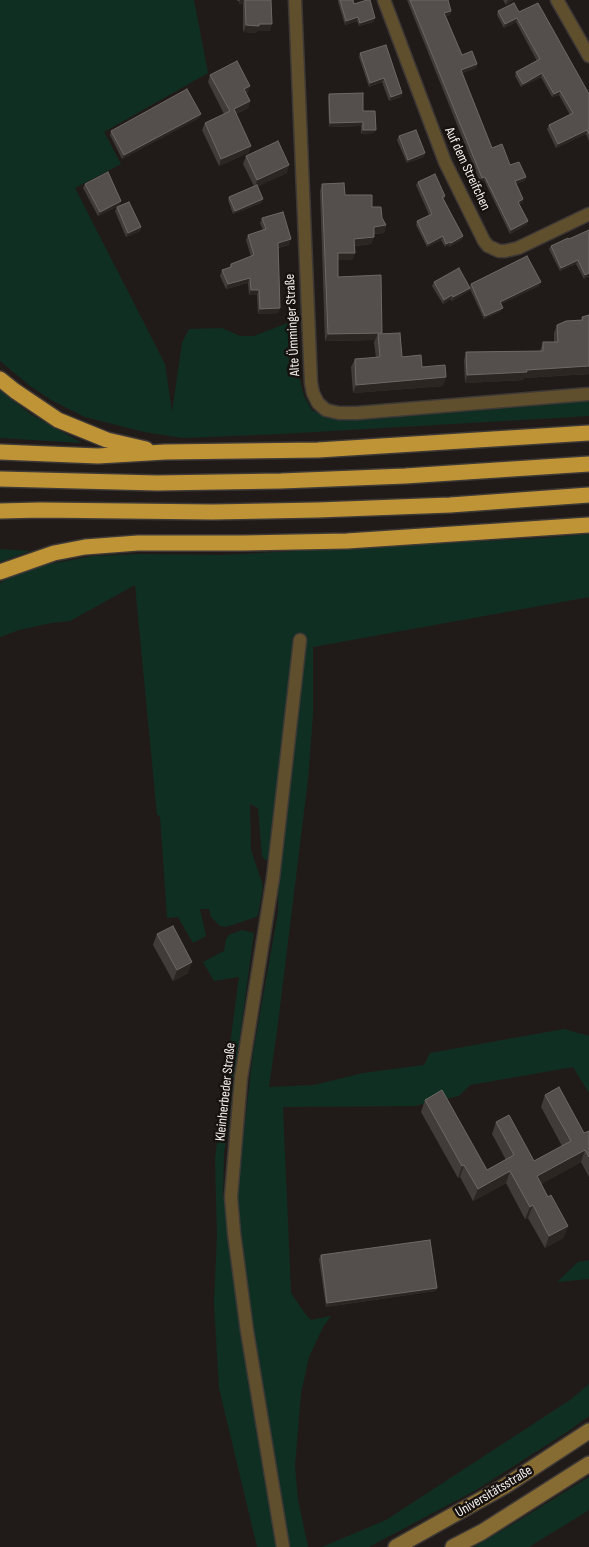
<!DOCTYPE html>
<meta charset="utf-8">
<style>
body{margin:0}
canvas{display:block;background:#201b18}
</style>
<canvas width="589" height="1547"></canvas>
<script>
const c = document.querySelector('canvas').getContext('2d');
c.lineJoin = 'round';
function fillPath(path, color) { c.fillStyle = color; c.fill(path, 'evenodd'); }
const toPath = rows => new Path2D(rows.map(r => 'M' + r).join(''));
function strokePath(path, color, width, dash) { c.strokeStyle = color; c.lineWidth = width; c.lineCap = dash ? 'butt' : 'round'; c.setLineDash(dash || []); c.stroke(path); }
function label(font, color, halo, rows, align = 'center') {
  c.font = font + ' "Sofia Sans Condensed",sans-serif'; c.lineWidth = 5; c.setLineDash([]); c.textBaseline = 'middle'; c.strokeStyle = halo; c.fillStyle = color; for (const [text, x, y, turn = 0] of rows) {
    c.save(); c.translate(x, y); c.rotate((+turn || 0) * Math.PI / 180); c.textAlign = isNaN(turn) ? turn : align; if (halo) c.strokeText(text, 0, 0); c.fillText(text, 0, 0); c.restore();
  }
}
fillPath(toPath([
 [0,0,194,0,208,73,104,132,121,164,75,188,165,364,172,412,182,343,189,329,222,328,240,336,254,336,293,321,298,334,300,381,304,396,312,410,327,418,362,420,589,401,589,416,280,434,183,438,144,432,85,417,53,401,30,386,0,361],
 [0,390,30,414,82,443,0,438],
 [589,534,589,597,313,647,313,714,308,779,278,1023,269,1087,314,1085,363,1073,424,1065,430,1053,564,1029,589,1036,589,1093,573,1067,470,1085,459,1096,414,1106,283,1107,291,1293,306,1315,311,1320,331,1316,323,1327,309,1357,301,1393,295,1466,298,1500,308,1547,257,1547,219,1388,214,1303,217,1236,215,1158,239,977,214,981,203,962,224,951,226,939,229,935,242,930,254,933,231,1101,228,1134,224,1151,223,1197,238,1198,239,1173,253,1053,278,912,279,858,265,860,262,856,258,808,250,804,251,850,263,886,258,915,256,917,226,927,220,926,211,917,209,909,200,909,206,936,193,943,178,917,167,918,160,816,157,815,135,585,70,621,51,623,19,630,0,637,0,583,16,574,38,566,94,556,139,554,221,555,543,538],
 [0,549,30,551,0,562],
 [589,1260,589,1279,557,1282,578,1262],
 [589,1384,589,1416,570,1430,476,1490,369,1547,322,1547,386,1520,570,1400],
 [589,1477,589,1510,529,1547,474,1547,518,1521]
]), '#102f23');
const street = toPath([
 [295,0,311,383,313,393,318,403,326,410,339,413,357,413,589,394],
 [384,0,445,162,484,241,488,246,499,251,505,251,518,248,589,214],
 [557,0,589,56],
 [283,1547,247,1331,234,1233,231,1197,241,1078,273,878,300,640]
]);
const secondary = toPath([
 [396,1547,505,1486,589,1431],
 [453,1547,482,1532,589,1464]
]);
const highway = toPath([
 [0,379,15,391,58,420,107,440,146,449],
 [0,452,98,456,165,452,318,450,589,433],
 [0,479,157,483,281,481,405,476,589,464],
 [0,511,40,510,213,512,318,510,450,505,589,495],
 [0,572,54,553,85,547,138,543,243,543,347,541,589,525]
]);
strokePath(street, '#3e3936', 15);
strokePath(secondary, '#3e3936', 18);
strokePath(highway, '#3e3936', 18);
strokePath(street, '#604f2d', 12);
strokePath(secondary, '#866b32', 15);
strokePath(highway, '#bf9436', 15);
fillPath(toPath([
 [237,0,271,0,270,31,257,31,256,33,243,32,243,3,239,4,239,1,237,1],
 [338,0,353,0,354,4,374,22,359,26,357,21,345,25,338,2],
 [407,0,448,0,451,11,450,15,446,16,462,55,477,64,476,68,462,73,492,148,510,165,526,177,524,181,516,184,523,199,522,203,519,204,528,221,526,225,510,234,484,180,480,182],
 [503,0,513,0,506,5],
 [498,11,519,12,589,94,589,141,586,134,556,148,547,129,549,125,570,115,559,95,552,97,541,77,521,87,515,76,516,72,537,61,516,22,504,28,497,15],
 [360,53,402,93,401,97,389,101,382,82,369,87,359,57],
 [210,75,250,86,247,93,246,93,250,101,248,108,236,114,251,146,248,153,219,166,202,130,205,123,224,114,208,82],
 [329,94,363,111,374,133,361,134,361,126,329,127,328,98],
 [199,118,122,159,110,135,111,131],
 [399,136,424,157,407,163,397,140],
 [246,156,287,173,257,186,263,199,261,203,233,214,228,200,229,197,254,186,243,164],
 [418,182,445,196,444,199,463,236,461,240,449,247,449,245,445,247,441,240,427,247,416,225,417,221,429,215,416,185],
 [85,184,120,205,98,216,83,188],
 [322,184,372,207,382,218,386,225,384,233,374,234,374,237,371,244,355,246,355,253,352,260,338,260,338,277,382,334,402,357,422,367,443,386,353,393,351,367,355,359,376,358,374,342,375,340,325,341,320,191],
 [117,207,141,227,140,231,126,237,115,211],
 [262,218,289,245,278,248,280,308,278,313,258,314,257,295,249,295,248,283,226,289,220,276,222,270,229,268,231,264,251,257,246,240,248,235,263,230,260,223],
 [589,230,589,276,584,279,576,264,560,271,549,249,551,246,569,239],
 [434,282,470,287,471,284,539,286,501,304,501,311,484,319,470,289,469,291,452,301,451,299,443,304,432,286],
 [589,315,589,374,524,378,524,380,465,383,464,360,466,352,540,351,543,342,554,342,554,333,557,325,581,320,582,317],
 [157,934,188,973,173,981,153,945],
 [545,1095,584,1133,589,1131,589,1177,581,1162,541,1184,548,1197,568,1226,563,1238,545,1248,528,1218,525,1219,506,1183,473,1201,460,1177,458,1178,421,1112,425,1100,487,1170,506,1160,492,1134,496,1122,534,1161,562,1146,541,1107],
 [321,1255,437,1288,435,1291,326,1307,319,1259]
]), '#413c39');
fillPath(toPath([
 [240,0,244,0,243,3,239,4],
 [509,0,513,0,506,5,507,1],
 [451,11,450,15,443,17,444,13],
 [358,17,357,21,345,25,346,21],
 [375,18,374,22,359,26,360,23],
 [517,18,516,22,504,28,505,24],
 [272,24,270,31,257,31,256,33,243,32,246,25],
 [477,64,476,68,459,74,461,70],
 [542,73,541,77,521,87,523,84],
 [384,78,382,82,369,87,370,83],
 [250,86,247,93,241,96,244,89],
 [560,91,559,95,552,97,554,94],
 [402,93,401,97,389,101,391,97],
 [250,101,248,108,231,116,234,109],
 [201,114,199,118,122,159,124,155],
 [363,122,361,126,329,127,330,123],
 [363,130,376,130,374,133,361,134],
 [587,130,586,134,556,148,558,144],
 [251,146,248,153,219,166,221,159],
 [425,153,424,157,407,163,408,160],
 [289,165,287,173,255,188,257,180],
 [485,177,484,180,480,182,482,178],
 [526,177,524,181,513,185,515,181],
 [263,199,261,203,233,214,235,211],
 [523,199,522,203,516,205,518,202],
 [121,201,120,205,98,216,100,212],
 [528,221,526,225,510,234,511,230],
 [386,225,384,233,371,234,374,227],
 [141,227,140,231,126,237,128,233],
 [443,236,441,240,427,247,428,244],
 [463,236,461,240,449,247,451,243],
 [374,237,371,244,352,246,354,239],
 [291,239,289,245,276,248,278,243],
 [450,242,449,245,445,247,446,244],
 [338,253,355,253,352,260,335,260],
 [578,260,576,264,560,271,561,268],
 [589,273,589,276,584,279,585,275],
 [250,278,248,283,226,289,228,284],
 [541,282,539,286,499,305,500,302],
 [470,288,469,291,452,301,453,297],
 [251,290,259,290,257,295,249,295],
 [452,295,451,299,443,304,444,300],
 [280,308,278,313,258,314,260,309],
 [503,308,501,311,484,319,485,316],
 [382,333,380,340,378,334,375,340,325,341,328,334],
 [589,366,589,374,524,378,524,380,465,383,467,375],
 [446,377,443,386,353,393,356,385],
 [192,962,188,973,173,981,177,970],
 [585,1150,581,1162,532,1189,537,1176],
 [464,1165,460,1177,458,1178,462,1166],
 [510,1171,506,1183,473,1201,478,1189],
 [533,1205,528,1218,525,1219,530,1207],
 [568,1226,563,1238,545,1248,549,1236],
 [437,1288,435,1291,326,1307,327,1303]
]), '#2c2623');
const building = toPath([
 [245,0,271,0,272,24,259,24,259,26,246,25,245,0],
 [340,0,353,0,354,4,367,0,370,0,375,18,360,23,358,17,346,21,340,0],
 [410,0,448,0,451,11,444,13,462,55,472,51,477,64,461,70,492,148,502,144,510,165,519,162,526,177,515,181,523,199,518,202,528,221,511,230,485,177,482,178,410,0],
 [514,3,519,12,538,3,589,94,589,134,587,130,558,144,549,125,573,113,560,91,554,94,542,73,523,84,516,72,540,59,517,18,505,24,498,11,514,3],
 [386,45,402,93,391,97,384,78,370,83,360,53,386,45],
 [237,61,250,86,244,89,250,101,234,109,251,146,221,159,205,123,230,111,210,75,237,61],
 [187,89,201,114,124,155,111,131,187,89],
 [363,93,363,111,375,111,376,130,363,130,363,122,330,123,329,94,363,93],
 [416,130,425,153,408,160,399,136,416,130],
 [278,141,289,165,257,180,246,156,278,141],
 [108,172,121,201,100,212,85,184,108,172],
 [435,174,445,196,442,197,463,236,451,243,450,242,446,244,443,236,428,244,417,221,432,214,418,182,435,174],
 [344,183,345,195,372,195,372,207,381,207,382,218,386,225,374,227,374,237,354,239,355,253,338,253,338,277,381,275,382,333,328,334,322,184,344,183],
 [257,185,263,199,235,211,229,197,257,185],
 [129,202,141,227,128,233,117,207,129,202],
 [283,212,291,239,278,243,280,308,260,309,259,290,251,290,250,278,228,284,222,270,231,267,231,264,254,255,248,235,266,229,262,218,283,212],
 [589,230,589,273,585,275,578,260,561,268,551,246,568,238,569,239,589,230],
 [527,256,541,282,500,302,503,308,485,316,471,284,527,256],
 [459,268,470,288,453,297,452,295,444,300,434,282,459,268],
 [589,315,589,366,526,370,527,372,467,375,466,352,543,351,543,342,558,342,557,325,566,321,583,320,582,317,589,315],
 [400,333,402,357,421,355,422,367,445,365,446,377,356,385,355,359,380,357,378,334,400,333],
 [173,926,192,962,177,970,157,934,173,926],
 [559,1087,584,1133,589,1131,589,1157,585,1150,537,1176,548,1197,551,1195,568,1226,549,1236,533,1205,530,1207,510,1171,478,1189,464,1165,462,1166,425,1100,442,1090,487,1170,514,1155,496,1122,509,1115,534,1161,571,1141,545,1095,559,1087],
 [430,1240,437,1288,327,1303,321,1255,430,1240]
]);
fillPath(building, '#544f4c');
strokePath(building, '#6d6865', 1);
label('14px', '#f3efed', '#17120f', [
 ["Auf dem Streifchen",467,169,65],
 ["Alte Ümminger Straße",293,325,-93],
 ["Kleinherbeder Straße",226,1092,-84],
 ["Universitätsstraße",494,1492,-31]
]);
</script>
